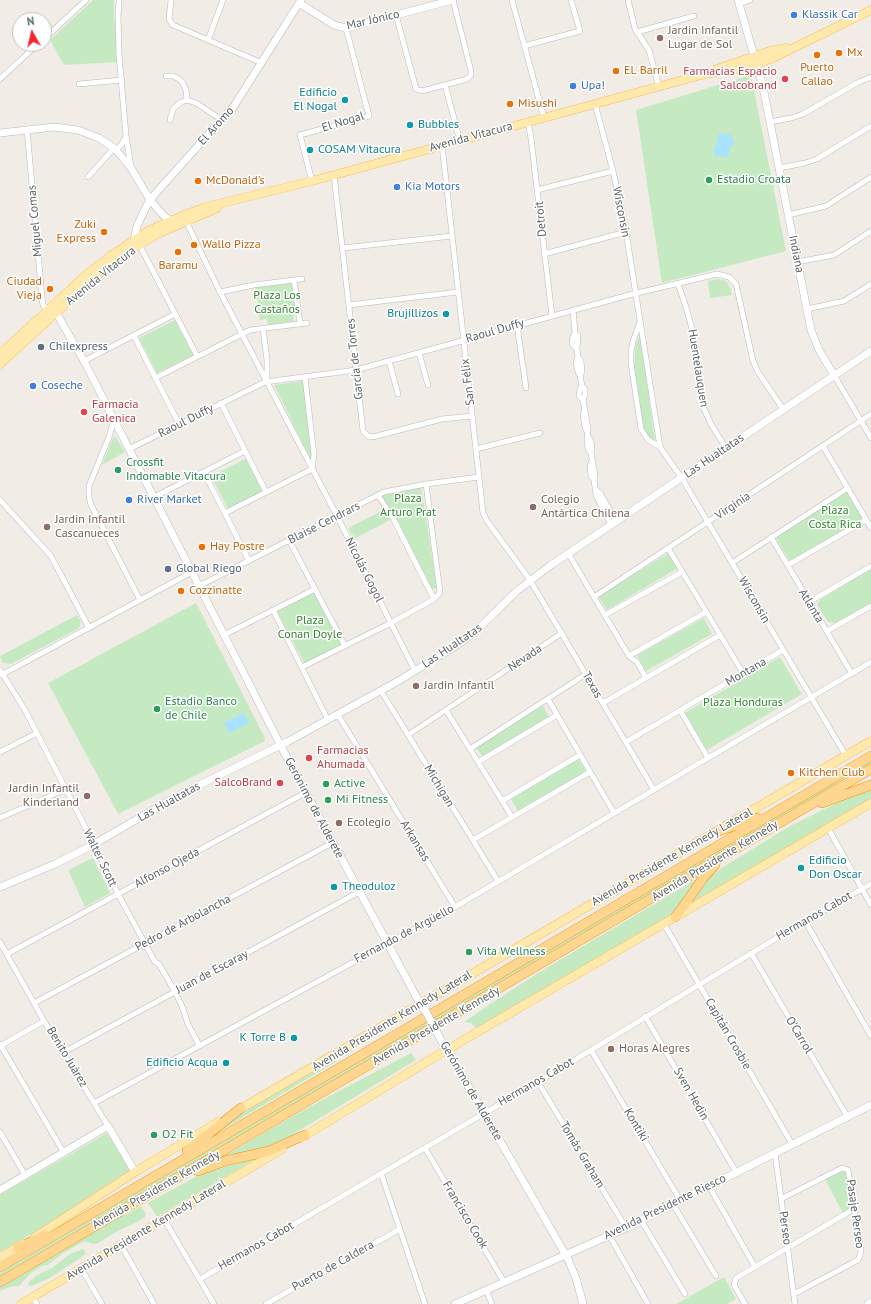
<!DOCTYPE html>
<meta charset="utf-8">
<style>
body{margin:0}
#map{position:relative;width:871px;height:1304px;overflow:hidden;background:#f1ede6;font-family:"PT Sans",sans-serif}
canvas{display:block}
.north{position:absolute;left:12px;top:12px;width:40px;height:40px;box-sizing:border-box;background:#fff;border:1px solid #bec1c2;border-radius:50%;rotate:352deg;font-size:11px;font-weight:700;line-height:16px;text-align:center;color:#5d6367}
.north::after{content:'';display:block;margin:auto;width:14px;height:18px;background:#f6262d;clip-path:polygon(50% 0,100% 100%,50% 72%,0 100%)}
</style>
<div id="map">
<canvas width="871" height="1304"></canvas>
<div class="north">N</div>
</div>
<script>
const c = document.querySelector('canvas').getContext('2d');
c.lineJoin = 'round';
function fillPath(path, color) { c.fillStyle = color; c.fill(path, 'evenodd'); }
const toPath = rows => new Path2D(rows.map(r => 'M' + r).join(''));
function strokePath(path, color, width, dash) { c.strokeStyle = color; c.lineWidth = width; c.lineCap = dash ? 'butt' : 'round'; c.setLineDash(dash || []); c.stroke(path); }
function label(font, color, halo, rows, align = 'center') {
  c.font = font + ' "PT Sans",sans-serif'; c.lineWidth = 3; c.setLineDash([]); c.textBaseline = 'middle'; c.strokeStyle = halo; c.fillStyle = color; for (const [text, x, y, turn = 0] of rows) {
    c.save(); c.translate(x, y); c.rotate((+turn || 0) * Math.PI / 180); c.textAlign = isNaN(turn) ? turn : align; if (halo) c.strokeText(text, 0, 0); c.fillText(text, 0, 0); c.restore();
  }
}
fillPath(toPath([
 [93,0,114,0,114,15,118,62,64,65,50,40],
 [751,75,786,251,662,283,636,110],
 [717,279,726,281,730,287,732,295,710,298,708,281],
 [293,282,297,313,293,313,294,321,268,325,267,319,260,320,256,287],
 [175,320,193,355,157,373,139,338],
 [640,334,655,442,647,435,644,429,634,364,636,344],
 [303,381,312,462,274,385],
 [115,436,125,452,102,465,113,438],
 [247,458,264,491,228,509,211,476],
 [421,487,437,588,432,589,395,516,384,507,380,495],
 [847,491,863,520,790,562,775,536],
 [382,511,390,520,354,539,348,528],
 [669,553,678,568,607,610,598,596],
 [871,568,871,603,838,623,834,623,828,622,818,606,818,603,820,600],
 [315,592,342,645,305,664,277,611],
 [196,603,264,736,265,741,118,814,48,683],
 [77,615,81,622,79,628,11,664,3,663,0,656],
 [704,618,712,634,646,671,637,655],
 [780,657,802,694,707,750,685,713],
 [542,704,549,717,483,757,475,747],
 [578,758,586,772,518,811,510,798],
 [871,761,871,764,0,1276,0,1273,110,1208],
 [871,789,871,798,686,907,709,878,720,869,790,826,843,800],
 [93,858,110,893,85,907,68,870],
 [700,877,671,915,477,1029,471,1023,464,1022,492,1003,546,968],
 [411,1053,416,1060,300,1130,294,1135,273,1146,214,1162,307,1108],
 [335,1059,337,1061,217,1133,238,1115],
 [107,1133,131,1172,37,1231,0,1252,0,1195],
 [258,1158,157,1217,148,1203,197,1176,210,1171],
 [842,1170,846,1171,852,1205,851,1209,843,1213,825,1179],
 [141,1206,146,1214,145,1217,137,1222,112,1234,98,1243,93,1244,87,1242,83,1242,63,1253,48,1265,42,1266,32,1272,19,1286,13,1286,0,1291,0,1287,123,1215,126,1215],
 [83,1249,85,1251,86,1254,50,1278,32,1286,30,1286,28,1285,29,1282,37,1275,52,1268,70,1254],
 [724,1277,736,1299,727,1304,676,1304]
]), '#c5eac1');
fillPath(toPath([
 [719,133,731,135,735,144,730,147,728,157,716,156,713,154,717,143],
 [244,713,249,723,229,733,224,723]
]), '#a8e2ff');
const street = toPath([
 [119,0,118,16,119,55,126,136,131,166],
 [171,0,169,19,173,25,262,63],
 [512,0,544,118],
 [628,0,635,29,649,50,659,87],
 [739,4,750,0],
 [396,15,416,89,422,91,467,79,471,75,471,71,453,0],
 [637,32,694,16],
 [44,39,86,0],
 [208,40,223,0],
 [524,46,580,31,571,0],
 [166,76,173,76,179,79,183,83,186,90,187,100],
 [0,79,38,44],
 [79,84,122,80],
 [445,85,460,141],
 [595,104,613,171,626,232,660,447,683,480,846,756],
 [170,120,173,109,181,102,187,100,196,103,222,120],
 [528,122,531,138,552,316],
 [770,122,791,118,803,114,857,83,871,77],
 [27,129,42,298,43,305,48,310],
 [442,145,483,513,487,521,530,580,654,790],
 [116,150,122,144,126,136],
 [779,168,805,163,817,159,871,126],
 [334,175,363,431,368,436,373,437,442,419,472,416],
 [88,177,114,148],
 [312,181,300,135,369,116,346,28],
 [537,190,613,171],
 [788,215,826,206,871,177],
 [186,221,220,292,337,516,415,671],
 [139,244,197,356],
 [343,248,452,236],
 [544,254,626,232],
 [797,262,834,255,871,231],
 [294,280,300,324],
 [678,284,685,304,691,325,704,409,712,426,726,448],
 [220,292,254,285,302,279],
 [349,305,458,292],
 [807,309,844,301,871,284],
 [573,310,575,333,573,337,572,344,577,349],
 [640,322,633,341,631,352,631,363,641,429,648,440,660,447],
 [517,325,526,388],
 [263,328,267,360,267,380],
 [575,333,578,336,577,349,578,357,581,361,582,372,580,375],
 [134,336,179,424],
 [419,353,428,385],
 [578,357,576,362,578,372,580,375,582,386,585,389,585,396,583,400,588,429,587,440,588,449,591,453],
 [84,361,175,314],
 [389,361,398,394],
 [834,375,871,438],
 [155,378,250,330,307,323],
 [582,386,580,389,579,396,583,400],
 [221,403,266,492],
 [585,411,583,414,585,428,587,431],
 [114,420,109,437,89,486,89,497,91,505,140,600],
 [588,436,591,441,592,448,591,453,595,475,594,480,596,495,611,524],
 [823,446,871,528],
 [129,449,265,382,356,370,629,295,717,274,729,277,736,284,753,361,758,372,783,409],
 [476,449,540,433],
 [592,461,590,465,591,476,594,480],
 [204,472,249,561],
 [595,489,600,493,616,521],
 [378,495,393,518,434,599],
 [154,497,245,451],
 [0,500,51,556,89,628],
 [225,513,312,469,314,455,305,377],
 [771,537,852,674],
 [289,540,345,646],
 [668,548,743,673],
 [568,553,629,656,637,662,646,678],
 [732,563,848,488],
 [788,565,866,520],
 [199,586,384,492,426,484,479,477],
 [594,597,871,414],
 [809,602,871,566],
 [273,610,328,720],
 [605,615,682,572],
 [827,631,871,606],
 [224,635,315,589],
 [629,656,706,612],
 [302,667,391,623,434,599,438,595,440,592,426,484],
 [0,670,25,710,96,848,118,894,155,962,159,964,175,992,182,1006,188,1024,199,1045],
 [1,675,192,572],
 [381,691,498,881],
 [548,699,614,813],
 [603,703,720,635],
 [446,710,512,817],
 [680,710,708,758],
 [338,715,455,907],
 [408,735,562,633],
 [626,742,783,650],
 [470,749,586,674],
 [0,752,37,733],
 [478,762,557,715],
 [502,801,580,755],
 [0,818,66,789],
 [828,828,871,905],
 [473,840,590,772],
 [805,921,871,1036],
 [664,924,792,1144],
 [0,942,44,1021,108,1126],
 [751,953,847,1116],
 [7,954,305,793],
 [34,1003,332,843],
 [645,1016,736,1172],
 [0,1044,64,1153],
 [0,1046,44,1021],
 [591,1050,680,1200],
 [64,1052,359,892],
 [538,1082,626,1228],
 [94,1103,455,907,871,662],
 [0,1132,25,1175],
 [425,1148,504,1282],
 [775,1153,795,1304],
 [381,1173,425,1304],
 [709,1186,755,1267],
 [781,1199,842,1168,848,1170,861,1251,860,1255,858,1260,794,1294],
 [673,1204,716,1276],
 [164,1219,214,1304],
 [641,1220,685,1294],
 [609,1235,648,1304],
 [121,1245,154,1304],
 [81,1268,102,1304],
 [200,1279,538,1082,805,921,871,884],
 [486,1290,492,1304],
 [33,1297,37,1304],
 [266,1304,400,1229],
 [745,1304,734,1285,736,1278,854,1209]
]);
const secondary = toPath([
 [738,0,763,87,811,330,819,350,834,375],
 [299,3,334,25,346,28,453,0],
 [0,133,54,127,78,130,99,138,114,148,123,158,131,168,150,200,164,216,174,223],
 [133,245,137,226,147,205,154,195,234,106,301,0],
 [54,309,84,361,283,750,423,1009],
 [0,887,55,864,89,847,179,795,287,742,400,680,460,643,476,631,518,590,551,565,871,351],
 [442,1042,484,1113,568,1259,576,1278,583,1304],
 [0,1190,108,1126,135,1172],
 [455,1304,626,1228,871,1105],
 [868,1304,871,1302]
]);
const primary = toPath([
 [717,69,770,51,787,48],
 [0,354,86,275,112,255,148,231,187,214,206,207,312,181,705,74,737,69,756,64,773,58,871,10],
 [0,364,91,281,117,259,157,234,217,208],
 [237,1111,871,741],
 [301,1138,438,1055,871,803],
 [35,1237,135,1172,218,1122],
 [0,1258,23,1244],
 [21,1304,282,1149]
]);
const highway = toPath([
 [822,803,871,785],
 [716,832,757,818],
 [675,917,683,907,703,878,715,865],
 [187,1151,241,1108],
 [198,1171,225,1161,269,1151,305,1135],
 [18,1248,45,1235],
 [0,1267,871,756],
 [0,1282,871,769]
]);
strokePath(street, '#b6b9bd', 6);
strokePath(secondary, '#b7bcc1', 8);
strokePath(primary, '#fcbb54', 9);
strokePath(highway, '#f78f00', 10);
strokePath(street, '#fff', 5);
strokePath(secondary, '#fff', 7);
strokePath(primary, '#ffe9ad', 8);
strokePath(highway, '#ffd68f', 9);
const secondaryBridge = toPath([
 [425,1010,442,1042]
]);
strokePath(secondaryBridge, '#b7bcc1', 8, []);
strokePath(secondaryBridge, '#fff', 7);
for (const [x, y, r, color] of [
 [794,15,4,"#3f7fe0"],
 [660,38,4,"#8d6e63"],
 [839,53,4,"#e8710a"],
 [817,55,4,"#e8710a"],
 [616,71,4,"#e8710a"],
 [785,79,4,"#e0444e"],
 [573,86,4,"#3f7fe0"],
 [345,100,4,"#0f9aa8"],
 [510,104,4,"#e8710a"],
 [410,125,4,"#0f9aa8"],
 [310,150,4,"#0f9aa8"],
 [709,180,4,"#2e9e5b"],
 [198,181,4,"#e8710a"],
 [397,187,4,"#3f7fe0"],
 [104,232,4,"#e8710a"],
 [194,245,4,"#e8710a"],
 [178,252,4,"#e8710a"],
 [50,289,4,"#e8710a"],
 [446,314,4,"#0f9aa8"],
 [41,347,4,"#5c6f8a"],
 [33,386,4,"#3f7fe0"],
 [84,412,4,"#e0444e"],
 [118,470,4,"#2e9e5b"],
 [129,500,4,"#3f7fe0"],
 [533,507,4,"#8d6e63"],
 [47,527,4,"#8d6e63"],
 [202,547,4,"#e8710a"],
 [168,569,4,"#5c6f8a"],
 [181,591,4,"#e8710a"],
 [416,686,4,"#8d6e63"],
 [157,709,4,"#2e9e5b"],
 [309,758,4,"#e0444e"],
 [791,773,4,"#e8710a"],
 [280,783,4,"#e0444e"],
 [326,784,4,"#2e9e5b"],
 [87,796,4,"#8d6e63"],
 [328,800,4,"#2e9e5b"],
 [339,823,4,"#8d6e63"],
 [801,868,4,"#0f9aa8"],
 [334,887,4,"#0f9aa8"],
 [469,952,4,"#2e9e5b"],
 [294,1038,4,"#0f9aa8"],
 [611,1049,4,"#8d6e63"],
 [226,1063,4,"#0f9aa8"],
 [154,1135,4,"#2e9e5b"]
]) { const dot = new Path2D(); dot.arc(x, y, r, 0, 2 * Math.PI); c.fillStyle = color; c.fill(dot); strokePath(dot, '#fff', 1.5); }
label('12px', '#366cbe', '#fff', [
 ["Klassik Car",802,15],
 ["Upa!",581,86],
 ["Kia Motors",405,187],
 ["Coseche",41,386],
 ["River Market",137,500]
], 'left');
label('12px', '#5d6367', '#fff', [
 ["Mar Jónico",373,20,-13],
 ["El Nogal",343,122,-17],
 ["El Aromo",216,126,-48],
 ["Avenida Vitacura",471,137,-15],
 ["Wisconsin",621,212,79],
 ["Detroit",541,219,-96],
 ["Miguel Comas",35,221,-95],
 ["Indiana",796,254,79],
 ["Avenida Vitacura",101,276,-39],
 ["Raoul Duffy",495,331,-16],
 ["García de Torres",355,359,-96],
 ["Huentelauquen",698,368,81],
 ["San Félix",468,382,-97],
 ["Raoul Duffy",186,421,-27],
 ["Las Hualtatas",714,456,-34],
 ["Virginia",733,506,-34],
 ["Blaise Cendrars",324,523,-27],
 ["Nicolás Gogol",364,570,63],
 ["Wisconsin",754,600,60],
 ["Atlanta",811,606,59],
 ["Las Hualtatas",452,646,-34],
 ["Nevada",525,658,-34],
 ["Montana",746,672,-30],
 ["Texas",592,685,60],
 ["Michigan",439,786,59],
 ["Las Hualtatas",169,802,-29],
 ["Gerónimo de Alderete",314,808,62],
 ["Arkansas",415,841,59],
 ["Avenida Presidente Kennedy Lateral",672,857,-30],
 ["Walter Scott",100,858,64],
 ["Avenida Presidente Kennedy",715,861,-31],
 ["Alfonso Ojeda",167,868,-28],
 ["Hermanos Cabot",814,916,-30],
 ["Pedro de Arbolancha",183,923,-28],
 ["Fernando de Argüello",404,934,-28],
 ["Juan de Escaray",212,972,-28],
 ["Avenida Presidente Kennedy Lateral",392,1021,-31],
 ["Avenida Presidente Kennedy",436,1026,-30],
 ["Capitán Crosbie",728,1034,60],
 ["O'Carrol",799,1035,59],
 ["Benito Juárez",67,1057,59],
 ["Hermanos Cabot",536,1082,-30],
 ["Gerónimo de Alderete",471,1091,60],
 ["Sven Hedin",691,1094,60],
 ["Kontiki",636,1125,59],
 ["Tomás Graham",582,1155,59],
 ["Avenida Presidente Kennedy",156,1190,-30],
 ["Avenida Presidente Riesco",665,1207,-26],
 ["Pasaje Perseo",855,1214,82],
 ["Francisco Cook",465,1215,59],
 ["Perseo",785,1228,82],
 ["Avenida Presidente Kennedy Lateral",146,1230,-31],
 ["Hermanos Cabot",256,1246,-30],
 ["Puerto de Caldera",333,1266,-29]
]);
label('12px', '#785e54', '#fff', [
 ["Jardin Infantil",668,31],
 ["Lugar de Sol",668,45],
 ["Colegio",541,500],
 ["Antártica Chilena",541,514],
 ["Jardin Infantil",55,520],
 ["Cascanueces",55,534],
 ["Jardin Infantil",424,686],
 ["Jardin Infantil",79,789,"right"],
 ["Kinderland",79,803,"right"],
 ["Ecolegio",347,823],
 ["Horas Alegres",619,1049]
], 'left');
label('12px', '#c56008', '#fff', [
 ["Mx",847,53],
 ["Puerto",817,68,"center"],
 ["Callao",817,82,"center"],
 ["EL Barril",624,71],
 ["Misushi",518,104],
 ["McDonald's",206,181],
 ["Zuki",96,225,"right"],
 ["Express",96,239,"right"],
 ["Wallo Pizza",202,245],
 ["Baramu",178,266,"center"],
 ["Ciudad",42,282,"right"],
 ["Vieja",42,296,"right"],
 ["Hay Postre",210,547],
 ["Cozzinatte",189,591],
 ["Kitchen Club",799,773]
], 'left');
label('12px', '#be3a42', '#fff', [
 ["Farmacias Espacio",777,72],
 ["Salcobrand",777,86],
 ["Farmacia",92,405,"left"],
 ["Galenica",92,419,"left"],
 ["Farmacias",317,751,"left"],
 ["Ahumada",317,765,"left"],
 ["SalcoBrand",272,783]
], 'right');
label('12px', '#0d838f', '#fff', [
 ["Edificio",337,93],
 ["El Nogal",337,107],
 ["Bubbles",418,125,"left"],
 ["COSAM Vitacura",318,150,"left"],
 ["Brujillizos",438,314],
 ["Edificio",809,861,"left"],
 ["Don Oscar",809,875,"left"],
 ["Theoduloz",342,887,"left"],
 ["K Torre B",286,1038],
 ["Edificio Acqua",218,1063]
], 'right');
label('12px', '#27864d', '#fff', [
 ["Estadio Croata",717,180],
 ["Crossfit",126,463],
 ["Indomable Vitacura",126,477],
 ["Estadio Banco",165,702],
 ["de Chile",165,716],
 ["Active",334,784],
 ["Mi Fitness",336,800],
 ["Vita Wellness",477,952],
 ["O2 Fit",162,1135]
], 'left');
label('12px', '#33852f', '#fff', [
 ["Plaza Los",277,296],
 ["Castaños",277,310],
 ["Plaza",408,499],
 ["Arturo Prat",408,513],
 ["Plaza",835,511],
 ["Costa Rica",835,525],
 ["Plaza",310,621],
 ["Conan Doyle",310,635],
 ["Plaza Honduras",743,703]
]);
label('12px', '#4e5e75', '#fff', [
 ["Chilexpress",49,347],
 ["Global Riego",176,569]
], 'left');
</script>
